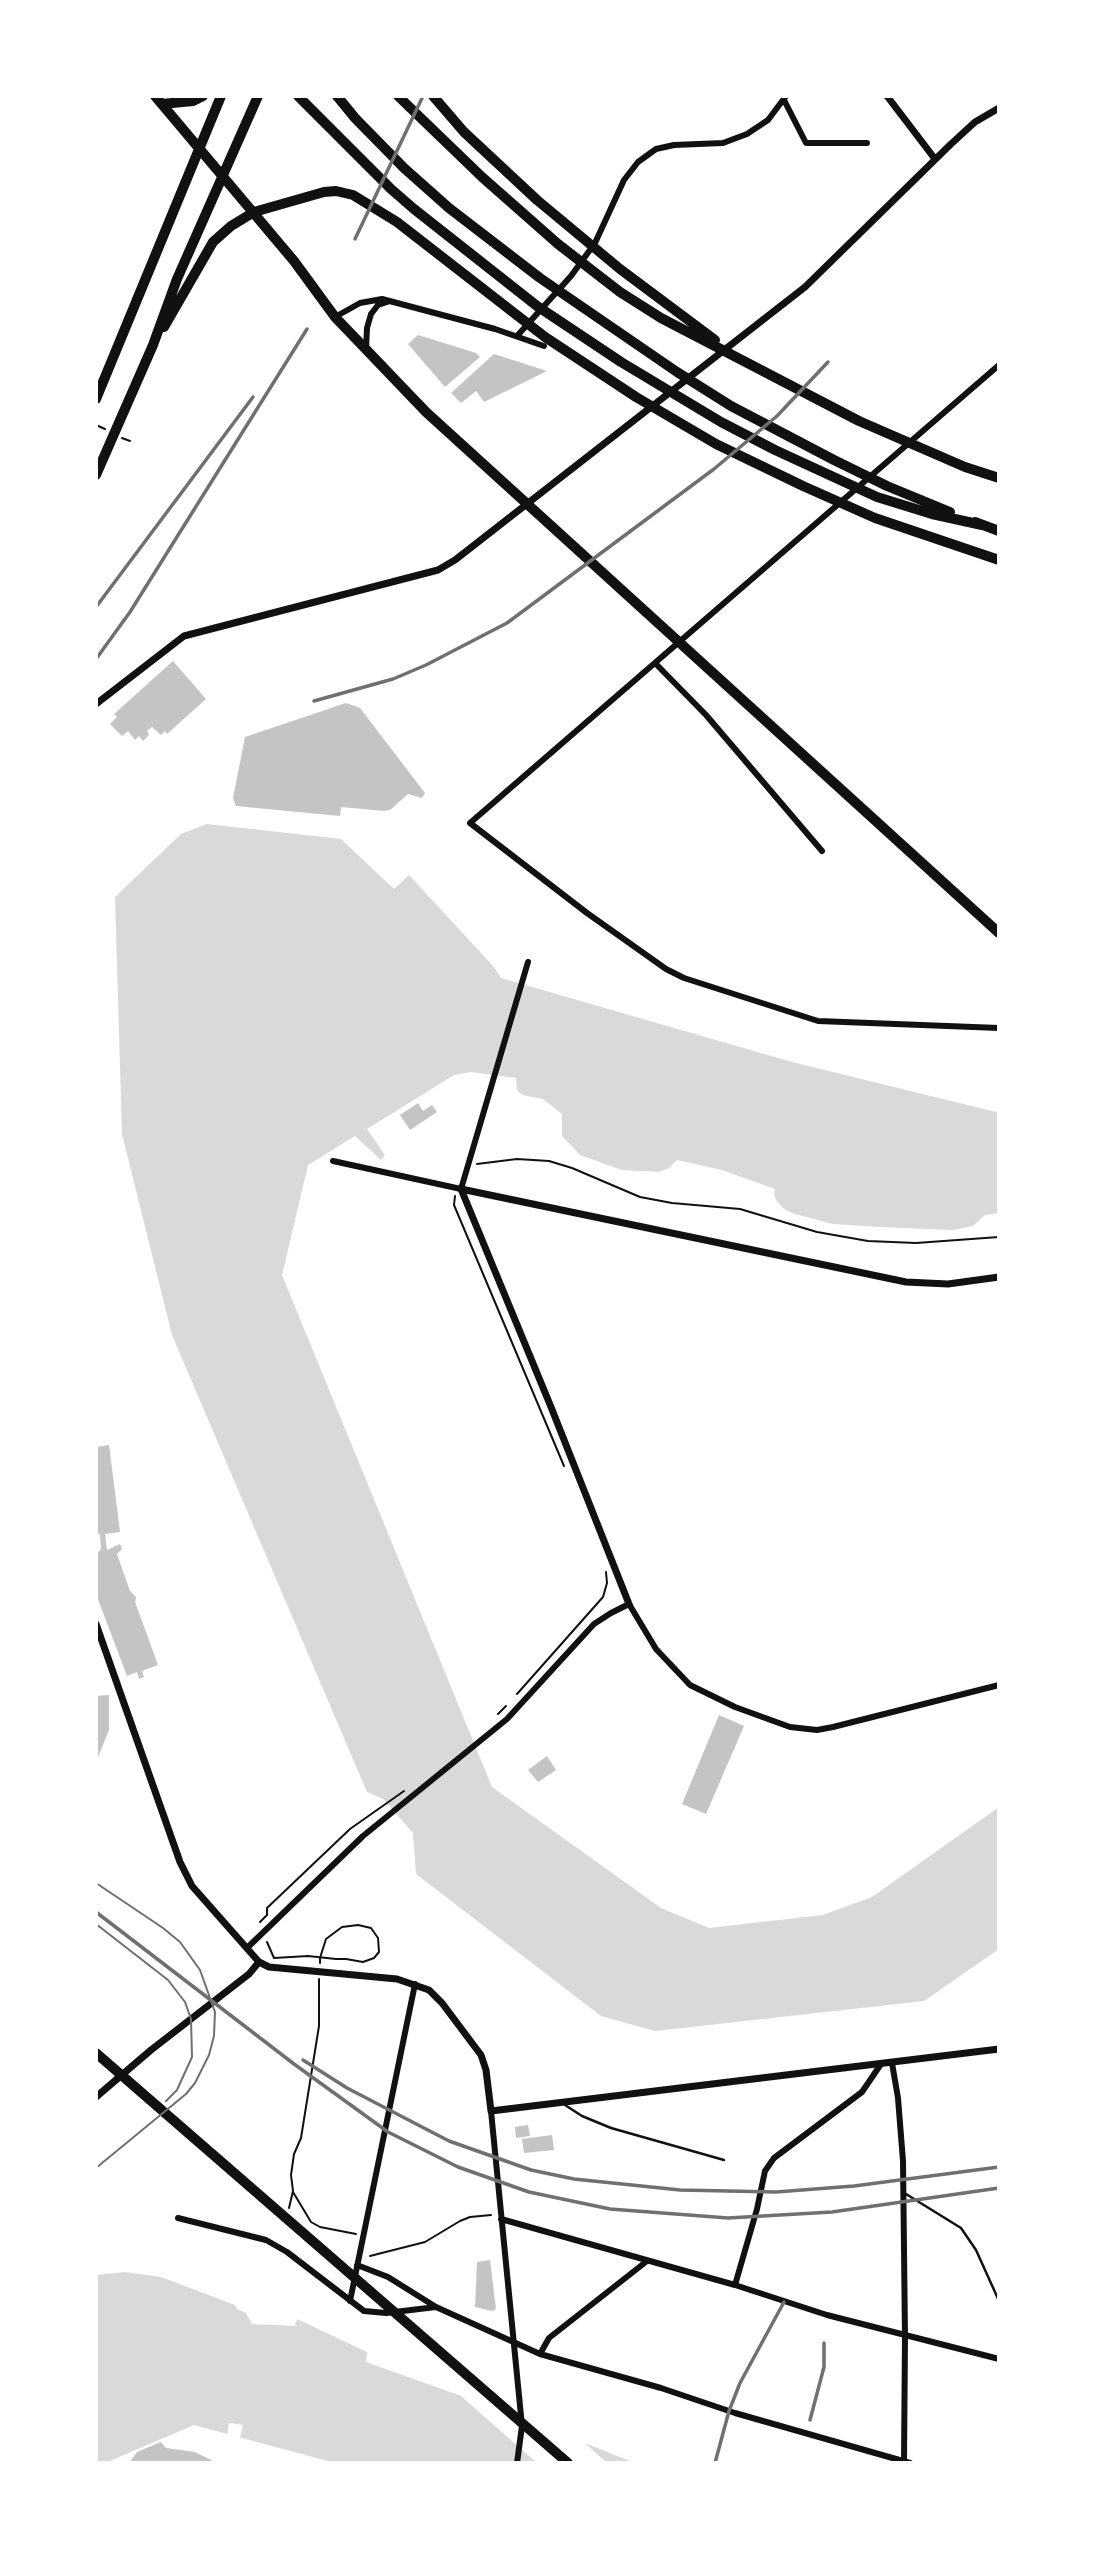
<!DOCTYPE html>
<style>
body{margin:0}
#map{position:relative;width:1095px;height:2559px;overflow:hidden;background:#fff;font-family:Bitter,serif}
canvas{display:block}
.frame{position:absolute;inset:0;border:98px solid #fff;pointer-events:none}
</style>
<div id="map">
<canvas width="1095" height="2559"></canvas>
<div class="frame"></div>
</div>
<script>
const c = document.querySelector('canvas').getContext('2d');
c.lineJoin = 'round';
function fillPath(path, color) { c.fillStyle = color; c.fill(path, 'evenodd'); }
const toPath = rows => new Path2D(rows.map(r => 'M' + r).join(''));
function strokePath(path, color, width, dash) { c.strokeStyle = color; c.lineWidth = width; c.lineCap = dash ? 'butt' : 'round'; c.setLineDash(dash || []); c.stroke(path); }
fillPath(toPath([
 [207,824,341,839,394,889,409,875,494,967,501,978,792,1062,996,1112,999,1107,999,1213,985,1215,973,1226,953,1230,880,1227,833,1224,795,1214,784,1209,776,1200,774,1194,775,1189,722,1170,677,1160,669,1168,659,1172,622,1170,580,1155,562,1136,562,1114,543,1099,522,1095,517,1090,516,1078,471,1072,454,1075,367,1129,385,1155,381,1160,355,1136,308,1165,282,1275,492,1787,661,1908,709,1928,823,1915,872,1897,999,1807,999,1949,924,2001,655,2031,601,2016,416,1874,413,1833,383,1799,367,1792,172,1335,122,1134,115,897,181,834],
 [125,2272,161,2277,235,2305,237,2309,246,2313,252,2324,295,2326,297,2319,367,2352,366,2362,512,2414,635,2463,335,2463,194,2425,105,2463,96,2463,96,2275]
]), '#d9d9d9');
fillPath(toPath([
 [453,2389,576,2435,607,2463,537,2463],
 [229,2423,243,2425,239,2442,218,2435,227,2436]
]), '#fff');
fillPath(toPath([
 [418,335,476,353,480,357,445,387,408,344],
 [494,354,547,371,484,402,476,391,461,403,451,393],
 [173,661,206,699,167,734,165,731,161,735,152,727,147,731,149,735,143,741,139,736,135,740,128,731,122,736,110,724,117,717,114,714],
 [346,703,360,708,425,793,422,798,408,794,390,810,384,811,341,807,340,816,236,806,233,798,245,737],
 [418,1103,423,1111,432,1105,437,1112,410,1130,400,1115],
 [109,1445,120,1532,105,1534,107,1550,120,1544,121,1546,122,1549,117,1554,130,1591,136,1597,135,1602,158,1665,142,1671,144,1677,139,1679,137,1672,127,1676,96,1594,96,1555,101,1549,100,1534,96,1535,96,1447],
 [109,1695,109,1730,96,1762,96,1696],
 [719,1715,744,1726,706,1814,682,1804],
 [547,1756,556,1770,538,1782,528,1770],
 [528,2125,530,2136,516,2138,515,2127],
 [552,2135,554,2150,524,2153,522,2139],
 [490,2260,496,2309,492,2311,475,2307,477,2262],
 [161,2442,166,2448,195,2452,217,2463,129,2463,137,2452]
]), '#c4c4c4');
strokePath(toPath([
 [96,425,105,429],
 [122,438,130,441],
 [477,1164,517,1159,549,1161,572,1168,640,1197,672,1203,740,1209,817,1232,868,1241,916,1243,999,1237],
 [455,1196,454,1205,564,1466],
 [517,1694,603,1597,607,1583,606,1572],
 [498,1714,506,1706],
 [260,1922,267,1915,267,1908,350,1829,404,1791],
 [267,1942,274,1958,308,1956,336,1959,346,1959,363,1962,374,1958,379,1952,378,1938,371,1928,358,1925,342,1927,326,1939,320,1958,320,1963],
 [293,2192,311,2222,320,2227,356,2234],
 [289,2208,293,2191,291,2175,294,2154,301,2138,319,2026,319,1979],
 [370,2256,425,2242,460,2221,470,2217,491,2215]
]), '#111', 2);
strokePath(toPath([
 [565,2105,582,2116,611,2128,724,2160],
 [906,2194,961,2228,976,2250,999,2301]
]), '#111', 2.5);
strokePath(toPath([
 [784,100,806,143,867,143],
 [335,317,360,303,382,299,495,329,544,346],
 [517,336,571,276,595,243,624,180,638,162,656,149,674,145,723,143,747,134,768,120,786,96],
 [366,349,367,328,371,314,378,305,390,301],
 [999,365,470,823,587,913,666,969,684,978,818,1021,999,1028],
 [655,663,706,715,822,851],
 [333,1161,461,1189,528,962],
 [247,1948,363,1836,507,1719,594,1624,611,1613,629,1604,656,1649,690,1685,735,1707,790,1727,817,1730,833,1727,999,1685],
 [892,2063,898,2098,903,2161,905,2337,904,2461],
 [491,2111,522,2426,517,2463],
 [178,2218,266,2240,287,2252,364,2311,386,2313,436,2307],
 [501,2219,735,2285,827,2315,999,2359],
 [357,2265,388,2277,436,2307,540,2354,661,2388,735,2413,910,2463],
 [735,2285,757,2209,765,2171,774,2158,862,2092,881,2064],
 [350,2301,415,1984],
 [540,2354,549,2338,647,2261]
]), '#111', 6);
strokePath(toPath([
 [887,96,935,159],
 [96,704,184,636,438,570,455,560,805,287,951,144,975,122,999,108],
 [461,1189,906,1282,948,1284,999,1277],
 [461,1189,551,1407,629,1604],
 [96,1624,180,1862,192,1886,259,1962,269,1967,397,1979,429,1990,442,2003,481,2055,486,2070,491,2111,999,2049],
 [96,2097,151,2050,249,1974,259,1962]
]), '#111', 7);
strokePath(toPath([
 [155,96,294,261,335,317,426,412,999,933],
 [162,104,193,101,203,96],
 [164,327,213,242,231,226,254,212],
 [96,399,221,96],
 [96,475,153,345,177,279,258,96],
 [96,2053,568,2463]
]), '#111', 10);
strokePath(toPath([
 [298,96,391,189,414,209,537,306,621,362,721,422,775,450,877,497,932,514,982,525],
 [337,96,355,118,404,168,449,208,540,278,677,372,731,406,834,460,887,486,950,512],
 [398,96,482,177,558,244,620,292,661,318,859,421,965,467,999,478],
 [433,96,464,132,537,200,620,269,715,340],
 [254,212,324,192,336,191,353,195,397,222,545,337,636,397,716,444,803,486,875,518,999,560],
 [975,522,999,531]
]), '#111', 10);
strokePath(toPath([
 [96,1883,163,1928,180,1942,200,1970,215,2012,214,2036,209,2055,195,2083,186,2094,96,2168],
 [96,1924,168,1980,185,2002,191,2019,192,2057,177,2090,166,2101]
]), '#707070', 2);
strokePath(toPath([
 [355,239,423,96],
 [96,607,253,397],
 [96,659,130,612,307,329],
 [314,701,393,679,426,665,507,623,714,469,777,416,828,362],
 [96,1912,294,2064,388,2132,458,2167,529,2192,610,2209,728,2218,832,2212,999,2188],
 [303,2060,347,2088,449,2141,531,2170,574,2179,680,2190,776,2192,854,2186,999,2167],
 [810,2420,824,2367,824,2343],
 [715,2463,729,2411,740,2383,784,2302]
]), '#707070', 3.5);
</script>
